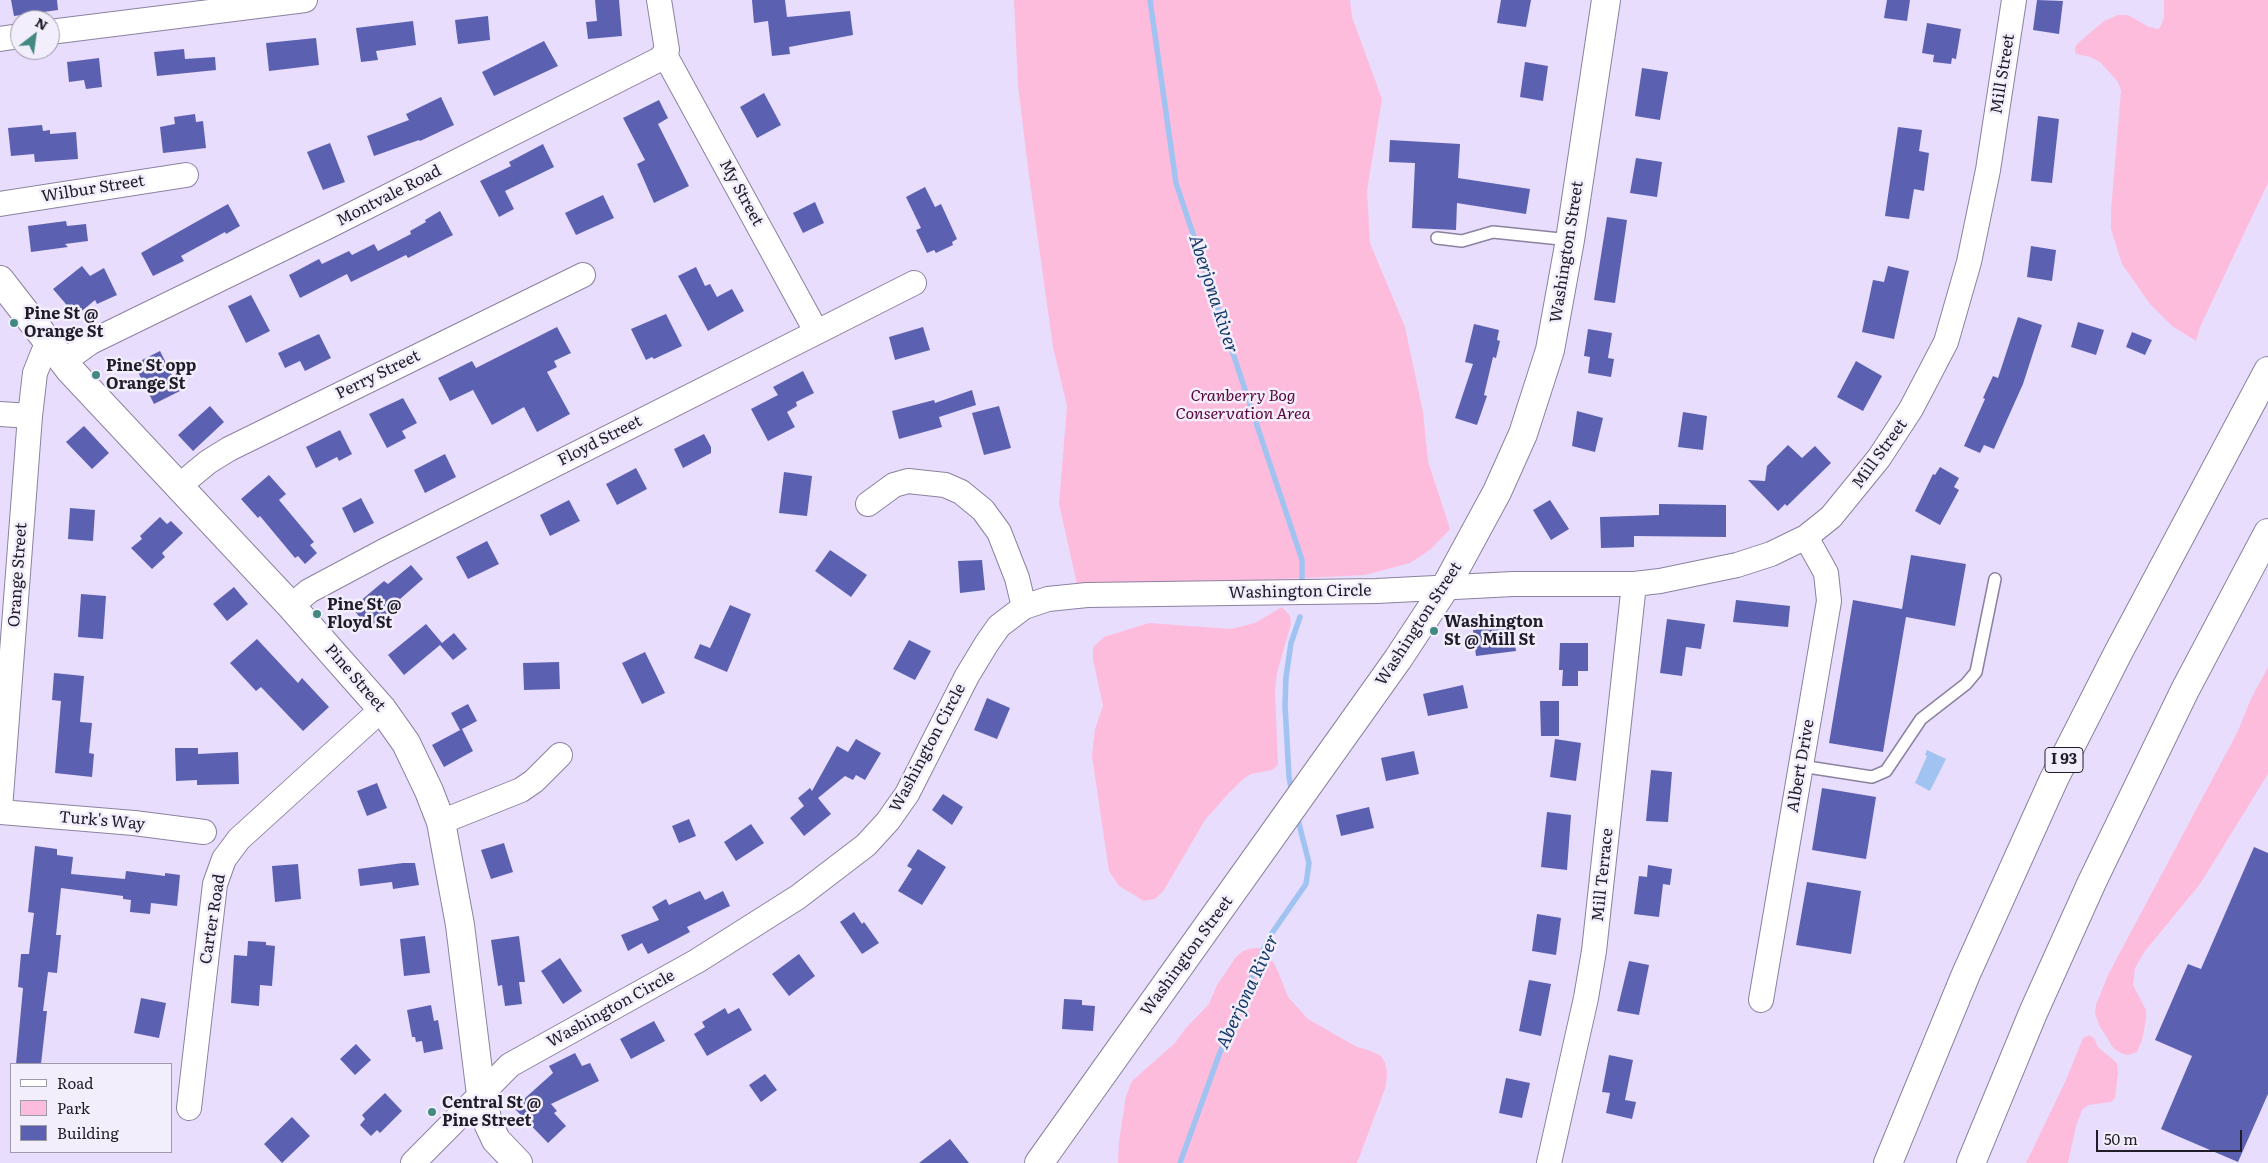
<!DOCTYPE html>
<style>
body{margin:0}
#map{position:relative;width:2268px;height:1163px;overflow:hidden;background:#e8ddfd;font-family:Literata,serif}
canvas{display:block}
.legend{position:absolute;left:10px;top:1063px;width:162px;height:90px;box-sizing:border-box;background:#f2eefb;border:1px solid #9e9aa7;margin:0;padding:6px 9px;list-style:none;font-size:15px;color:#201c28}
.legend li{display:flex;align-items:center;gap:10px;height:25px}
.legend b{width:25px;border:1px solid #9e9aa7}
.north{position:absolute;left:10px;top:10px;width:50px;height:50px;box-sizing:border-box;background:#f2eefb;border:1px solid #9e9aa7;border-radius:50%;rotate:30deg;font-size:14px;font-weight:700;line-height:20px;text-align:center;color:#201c28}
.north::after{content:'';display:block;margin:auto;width:18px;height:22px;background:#428982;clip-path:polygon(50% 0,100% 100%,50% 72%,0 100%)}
.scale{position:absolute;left:2096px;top:1130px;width:146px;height:22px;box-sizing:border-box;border:2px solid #201c28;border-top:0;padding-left:6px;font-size:15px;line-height:18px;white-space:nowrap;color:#201c28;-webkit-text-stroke:4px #f2eefb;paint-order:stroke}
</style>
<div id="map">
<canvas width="2268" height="1163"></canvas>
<ul class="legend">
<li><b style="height:6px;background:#fff"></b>Road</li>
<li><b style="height:14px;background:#febcdd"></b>Park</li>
<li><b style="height:14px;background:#5c60b1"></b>Building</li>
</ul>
<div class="north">N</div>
<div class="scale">50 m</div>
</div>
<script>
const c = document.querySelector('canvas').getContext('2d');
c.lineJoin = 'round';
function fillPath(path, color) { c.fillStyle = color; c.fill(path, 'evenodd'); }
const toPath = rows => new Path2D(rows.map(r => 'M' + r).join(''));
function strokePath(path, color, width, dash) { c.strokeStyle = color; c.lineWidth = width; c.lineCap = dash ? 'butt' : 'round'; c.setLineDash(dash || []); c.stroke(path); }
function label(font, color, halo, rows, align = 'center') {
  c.font = font + ' Literata,serif'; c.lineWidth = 5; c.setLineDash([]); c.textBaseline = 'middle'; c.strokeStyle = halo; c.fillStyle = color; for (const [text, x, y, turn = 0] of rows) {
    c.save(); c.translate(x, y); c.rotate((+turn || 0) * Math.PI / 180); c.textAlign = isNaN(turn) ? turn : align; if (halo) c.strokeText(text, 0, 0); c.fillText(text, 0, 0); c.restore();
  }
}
fillPath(toPath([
 [1014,0,1350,0,1352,17,1382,99,1367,191,1370,243,1405,327,1423,412,1428,461,1450,529,1431,549,1410,563,1365,575,1180,584,1077,584,1059,504,1067,406,1053,347,1028,168,1018,85],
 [2164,0,2268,0,2268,183,2200,327,2196,341,2172,326,2150,304,2122,264,2111,229,2111,210,2121,91,2118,82,2100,62,2090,57,2076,54,2075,48,2077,44,2104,21,2118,15,2128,15,2149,27,2159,29,2164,18],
 [1282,607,1290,616,1291,624,1277,673,1275,691,1278,765,1272,770,1251,774,1242,780,1228,794,1205,820,1164,890,1155,899,1144,901,1119,886,1109,871,1092,756,1095,729,1103,706,1093,659,1093,647,1104,637,1149,623,1231,629,1255,623],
 [2268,667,2268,774,2200,884,2145,951,2135,968,2133,985,2146,1010,2146,1019,2142,1040,2137,1052,2128,1055,2123,1054,2114,1049,2100,1027,2095,1014,2096,1005,2108,975,2238,731,2250,701],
 [1253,948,1259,948,1268,953,1277,969,1288,997,1308,1019,1355,1046,1371,1051,1381,1056,1385,1063,1387,1072,1386,1086,1357,1163,1118,1163,1119,1141,1126,1096,1132,1081,1175,1043,1185,1029,1209,1004,1217,985,1236,957,1243,951],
 [2089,1035,2094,1038,2098,1047,2117,1063,2118,1073,2115,1098,2111,1102,2088,1105,2082,1110,2076,1126,2068,1163,2026,1163,2066,1080,2083,1038]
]), '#febcdd');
fillPath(toPath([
 [1927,750,1946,759,1930,791,1915,783,1927,756,1925,755]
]), '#a1c3f1');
strokePath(toPath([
 [1150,0,1176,183,1302,560,1302,582],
 [1292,793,1289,777,1285,705,1286,677,1291,643,1300,617],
 [1180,1163,1219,1055,1263,950,1272,933,1306,884,1309,863,1297,816]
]), '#a1c3f1', 5.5);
fillPath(toPath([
 [11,0,57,0,58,10,14,16],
 [595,0,619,0,622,36,588,39,586,22,597,21],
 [752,0,785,0,787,17,850,11,853,35,789,47,790,54,772,56,768,21,754,23],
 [1501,0,1531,0,1526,27,1497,23],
 [1887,0,1910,0,1907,21,1884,18],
 [2037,0,2063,1,2059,34,2033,30],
 [488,16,490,40,458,44,455,20],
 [413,21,416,45,376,51,378,60,361,62,356,28],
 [1927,23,1961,29,1956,59,1952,58,1951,64,1933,62,1934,55,1922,53],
 [316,38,319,65,269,71,266,43],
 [544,41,558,66,494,96,482,72],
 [184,49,185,59,215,57,216,70,157,76,154,52],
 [99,58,102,87,86,89,84,80,69,82,67,62],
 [1525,62,1548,66,1543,101,1520,97],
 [1642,68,1668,72,1660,120,1635,116],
 [764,93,781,125,757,138,740,107],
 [441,97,454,125,420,141,419,140,374,156,367,136,409,120,406,114],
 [659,100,668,118,658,124,689,186,654,203,637,164,645,160,623,118],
 [195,114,196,122,203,121,206,148,163,153,160,127,175,124,174,117],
 [2038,116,2059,119,2052,183,2031,181],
 [42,125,43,131,50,130,50,134,76,132,78,159,35,162,34,154,11,156,8,128],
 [1898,127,1922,130,1919,151,1929,153,1924,191,1914,189,1909,219,1885,216],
 [1390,140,1460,144,1458,178,1530,189,1526,214,1457,203,1456,230,1412,228,1415,163,1389,162],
 [330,143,345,182,323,190,307,152],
 [543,144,554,167,505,191,514,209,499,217,480,181,511,166,509,162],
 [1636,158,1662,162,1657,197,1630,193],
 [925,187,935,207,941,204,957,239,952,242,953,245,936,253,934,250,927,253,916,230,921,228,906,197],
 [603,195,614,218,576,235,565,213],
 [815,202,824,223,803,233,793,213],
 [228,204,240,226,226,234,225,232,181,256,184,261,153,276,141,253],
 [440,211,453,235,408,258,406,255,351,282,347,274,300,298,289,275,319,259,322,264,349,251,352,255,374,244,378,251,411,234,410,231,426,222,425,220],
 [1607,217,1627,220,1615,303,1594,300],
 [66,221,67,226,86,224,88,241,65,244,68,247,31,252,28,226],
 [2031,246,2056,250,2052,281,2027,277],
 [82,266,90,276,104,268,117,295,97,304,95,300,77,315,72,309,71,310,53,289],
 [1888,266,1909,271,1894,339,1862,332,1873,280,1884,282],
 [696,267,705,286,710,284,717,297,732,289,744,311,708,331,678,276],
 [251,295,270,331,246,343,228,306],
 [666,314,682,346,654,359,652,357,646,360,631,329],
 [2018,317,2042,325,2023,384,1994,449,1984,445,1980,453,1964,446,1985,399,1983,398,1993,376,1998,378],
 [2078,322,2104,330,2096,355,2071,347],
 [1474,324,1499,330,1497,340,1500,341,1496,358,1493,357,1484,395,1487,396,1477,425,1455,418,1473,364,1465,362],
 [557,327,571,353,554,361,557,367,547,372,570,414,537,432,524,407,492,425,473,390,450,401,438,378,472,361,476,368],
 [923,327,930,350,895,360,889,337],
 [1588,329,1612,333,1608,358,1614,359,1611,377,1588,373,1590,357,1584,356],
 [2132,332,2152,340,2145,355,2126,347],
 [319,334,331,358,305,371,300,361,285,368,278,353],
 [160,351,180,391,154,404,134,364],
 [1856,361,1882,376,1863,411,1837,397],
 [803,371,814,393,796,402,797,406,787,412,795,427,768,441,751,409,778,395,773,387],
 [972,390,976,405,939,417,942,427,899,439,892,411,934,400,935,403],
 [403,398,417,423,402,431,406,438,387,448,369,414],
 [210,406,224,422,193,451,178,435],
 [999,406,1011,448,984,455,972,413],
 [1577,411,1603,418,1595,452,1572,446],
 [1683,412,1707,416,1703,450,1678,447],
 [84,426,109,453,92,469,66,442],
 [340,430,352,454,339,461,337,457,316,468,306,447],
 [704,434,711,447,711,453,683,468,674,449],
 [1788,445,1802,458,1815,446,1831,463,1787,506,1785,504,1778,511,1748,480,1765,481,1767,466],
 [445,454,456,477,425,493,414,470],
 [1940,467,1959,478,1954,487,1959,490,1940,525,1915,511,1933,474,1935,475],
 [636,468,647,489,617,505,606,484],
 [784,472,812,476,807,516,779,513],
 [269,475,286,494,279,500,314,542,310,545,317,553,305,564,298,556,295,558,260,516,258,518,241,499],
 [361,498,374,523,354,533,342,508],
 [569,500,580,521,550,536,540,515],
 [1550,500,1569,529,1551,540,1533,510],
 [1659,504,1726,505,1726,537,1634,536,1634,547,1601,548,1600,517,1659,515],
 [70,508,95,510,93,541,68,539],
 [160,517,167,524,171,521,183,533,162,553,165,557,152,569,131,548,142,539,140,536],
 [487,541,499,564,468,579,456,557],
 [830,550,867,575,851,597,815,571],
 [1911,555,1966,564,1955,626,1906,617,1883,752,1829,743,1853,600,1902,609],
 [982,560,985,590,960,593,958,561],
 [411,565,423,579,400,599,402,601,369,628,352,608,384,581,388,584],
 [234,587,248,604,227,621,213,604],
 [81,594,106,596,103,639,78,637],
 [1736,600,1790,606,1788,627,1733,622],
 [730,605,751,614,727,672,694,658,700,644,710,648],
 [1667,619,1705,624,1701,649,1686,647,1682,676,1660,673],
 [426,624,442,643,454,633,467,649,453,660,440,645,404,675,388,655],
 [1512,625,1516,651,1476,656,1473,630],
 [257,639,298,683,302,678,329,707,303,731,261,687,256,691,230,663],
 [909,640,931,651,915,680,893,669],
 [1560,643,1588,643,1588,671,1578,671,1578,686,1562,686,1563,670,1559,670],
 [645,652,665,693,642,704,622,663],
 [559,662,560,689,524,690,523,663],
 [54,673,84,676,80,722,92,723,89,753,94,754,92,777,55,773,61,701,52,700],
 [1463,685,1468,708,1428,716,1423,694],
 [987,698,1010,708,997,739,974,730],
 [1540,701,1559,701,1559,736,1541,736],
 [468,704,477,721,460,730,451,713],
 [462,729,473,751,444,767,432,745],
 [856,739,881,753,865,780,856,775,853,780,845,776,818,798,831,814,804,836,790,818,804,806,798,798,810,788,812,791,837,746,848,752],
 [1555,739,1581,743,1576,781,1550,777],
 [175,748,198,748,198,754,238,752,239,784,197,785,197,780,176,781],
 [1414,751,1419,774,1386,781,1381,758],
 [1651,770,1672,772,1668,822,1646,821],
 [377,783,387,808,367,816,357,791],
 [1822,788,1876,797,1866,859,1812,850],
 [943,794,963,807,952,825,932,810],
 [1369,807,1374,828,1341,836,1336,815],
 [1547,812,1571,815,1567,870,1541,867],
 [689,819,696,836,679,843,672,826],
 [751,824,764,843,736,861,724,842],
 [504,843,513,872,491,879,481,850],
 [35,846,57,849,57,855,73,857,71,874,125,879,126,871,165,876,165,873,180,875,177,906,151,903,150,914,130,912,131,900,123,899,123,896,61,888,56,935,61,935,57,973,48,972,43,1011,47,1011,41,1064,16,1064,23,988,18,987,21,954,29,954,34,913,28,912],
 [2254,847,2268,853,2268,1094,2238,1162,2161,1129,2192,1056,2155,1040,2188,964,2201,969],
 [918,849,946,867,922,905,898,891,912,869,907,866],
 [403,863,415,863,419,885,393,889,392,882,360,886,358,869],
 [298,864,301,899,275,902,272,866],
 [1648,865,1672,869,1670,885,1663,884,1659,917,1634,914,1639,876,1647,877],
 [1807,882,1861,891,1851,954,1796,945],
 [700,891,705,900,723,891,730,906,687,927,690,932,648,954,642,943,628,951,621,935,659,920,652,907,666,899,669,905],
 [854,912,862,924,864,922,879,943,862,954,840,922],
 [1537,914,1561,918,1556,955,1532,951],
 [425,936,430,973,404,976,400,939],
 [519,936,525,982,519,982,522,1004,505,1006,502,985,498,986,491,940],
 [248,941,266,942,266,945,275,946,272,986,260,985,259,1006,231,1003,234,955,247,956],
 [799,954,815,976,789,996,772,974],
 [560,958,582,991,563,1004,541,971],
 [1629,961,1649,965,1639,1015,1617,1011],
 [1529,980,1551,984,1541,1036,1519,1031],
 [141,998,166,1003,159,1038,134,1033],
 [1064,999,1082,1000,1082,1005,1095,1006,1093,1031,1062,1029],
 [431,1005,434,1021,438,1020,443,1049,424,1053,422,1041,416,1042,415,1037,412,1037,407,1010],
 [725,1008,728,1014,739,1008,752,1030,707,1056,694,1034,705,1027,702,1022],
 [654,1021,665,1041,631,1059,620,1039],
 [356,1044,371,1060,355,1075,340,1059],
 [575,1053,582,1066,590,1063,599,1081,551,1104,557,1111,554,1113,566,1126,548,1143,514,1108,553,1073,549,1066],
 [1609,1055,1633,1060,1625,1100,1636,1102,1632,1119,1606,1113,1610,1093,1602,1092],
 [765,1074,777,1090,761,1102,749,1085],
 [1506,1078,1530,1083,1522,1118,1499,1113],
 [385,1093,402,1111,380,1133,377,1130,371,1136,360,1125,365,1119,362,1115],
 [292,1117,310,1136,282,1163,264,1144],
 [950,1139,969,1163,919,1163]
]), '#5c60b1');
const service = toPath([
 [1437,238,1462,241,1493,232,1570,240],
 [1801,766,1872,777,1886,771,1921,719,1966,684,1976,672,1995,579]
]);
const minor = toPath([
 [50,32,305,0],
 [0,39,20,36],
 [665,55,816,331],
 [0,204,186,175],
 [63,362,91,342,331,225,660,59,667,50,659,0],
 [0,414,30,416],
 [179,486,208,462,229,449,583,275],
 [868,504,894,485,908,481,945,485,961,492,983,510,999,532,1017,578,1024,607],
 [291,606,309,591,384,551,914,283],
 [0,809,30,416,35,373,43,353,49,344],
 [0,812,134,823,204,832],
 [441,822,521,790,534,781,560,755],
 [1761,1000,1829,601,1826,573,1806,537],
 [189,1108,215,884,224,859,239,839,382,709],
 [413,1163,510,1065,697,961,798,897,866,845,888,821,907,794,967,676,987,643,999,626,1024,607,1048,599,1087,595,1377,591,1513,584,1634,584,1660,581,1737,565,1771,554,1806,537,1831,517,1879,458,1911,409,1946,342,1969,262,1988,170,2014,0],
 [1549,1163,1586,998,1594,951,1634,584]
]);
const tertiary = toPath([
 [0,280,70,370,291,606,382,709,406,743,429,791,441,822,460,925,480,1087,488,1123,496,1140,518,1163]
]);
const secondary = toPath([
 [1039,1163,1398,659,1446,586,1497,492,1523,434,1550,350,1570,240,1606,0]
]);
const motorway = toPath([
 [1888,1163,1966,974,2054,779,2118,653,2268,371],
 [1971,1163,2033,1013,2092,882,2185,690,2268,533]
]);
strokePath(service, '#8c819f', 14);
strokePath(minor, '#8c819f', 26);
strokePath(tertiary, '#8c819f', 30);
strokePath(secondary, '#8c819f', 30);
strokePath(motorway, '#8c819f', 30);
strokePath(service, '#fff', 11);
strokePath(minor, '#fff', 24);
strokePath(tertiary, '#fff', 28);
strokePath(secondary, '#fff', 28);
strokePath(motorway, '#fff', 28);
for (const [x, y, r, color] of [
 [14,323,5,"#428982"],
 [96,375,5,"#428982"],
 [317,614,5,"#428982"],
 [1434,631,5,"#428982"],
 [432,1112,5,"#428982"]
]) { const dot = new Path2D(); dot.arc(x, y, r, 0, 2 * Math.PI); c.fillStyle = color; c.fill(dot); strokePath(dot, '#f2eefb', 2); }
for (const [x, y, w] of [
 [2064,760,38]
]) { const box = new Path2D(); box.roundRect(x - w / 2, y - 12.5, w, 25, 4); c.fillStyle = '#f2eefb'; c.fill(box); strokePath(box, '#201c28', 1); }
label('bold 15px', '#201c28', null, [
 ["I 93",2064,760]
]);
label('16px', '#201c28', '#f2eefb', [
 ["Mill Street",2003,74,-81],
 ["Wilbur Street",93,189,-9],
 ["My Street",741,193,61],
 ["Montvale Road",389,196,-27],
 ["Washington Street",1567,252,-81],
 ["Perry Street",378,375,-26],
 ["Floyd Street",600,441,-27],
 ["Mill Street",1880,454,-54],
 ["Orange Street",18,575,-86],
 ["Washington Circle",1300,592,-1],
 ["Washington Street",1419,624,-57],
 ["Pine Street",355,678,49],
 ["Washington Circle",928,748,-62],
 ["Albert Drive",1801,766,-80],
 ["Turk's Way",102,821,5],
 ["Mill Terrace",1603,875,-84],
 ["Carter Road",213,919,-81],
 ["Washington Street",1187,956,-54],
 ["Washington Circle",611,1009,-29]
]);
label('bold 16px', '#201c28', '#f2eefb', [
 ["Pine St @",24,314],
 ["Orange St",24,332],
 ["Pine St opp",106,366],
 ["Orange St",106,384],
 ["Pine St @",327,605],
 ["Floyd St",327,623],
 ["Washington",1444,622],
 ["St @ Mill St",1444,640],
 ["Central St @",442,1103],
 ["Pine Street",442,1121]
], 'left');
label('italic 16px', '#5a063c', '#f2eefb', [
 ["Cranberry Bog",1243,396],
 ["Conservation Area",1243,414]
]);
label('italic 18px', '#153a6a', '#f2eefb', [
 ["Aberjona River",1213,294,72],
 ["Aberjona River",1248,992,-65]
]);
</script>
